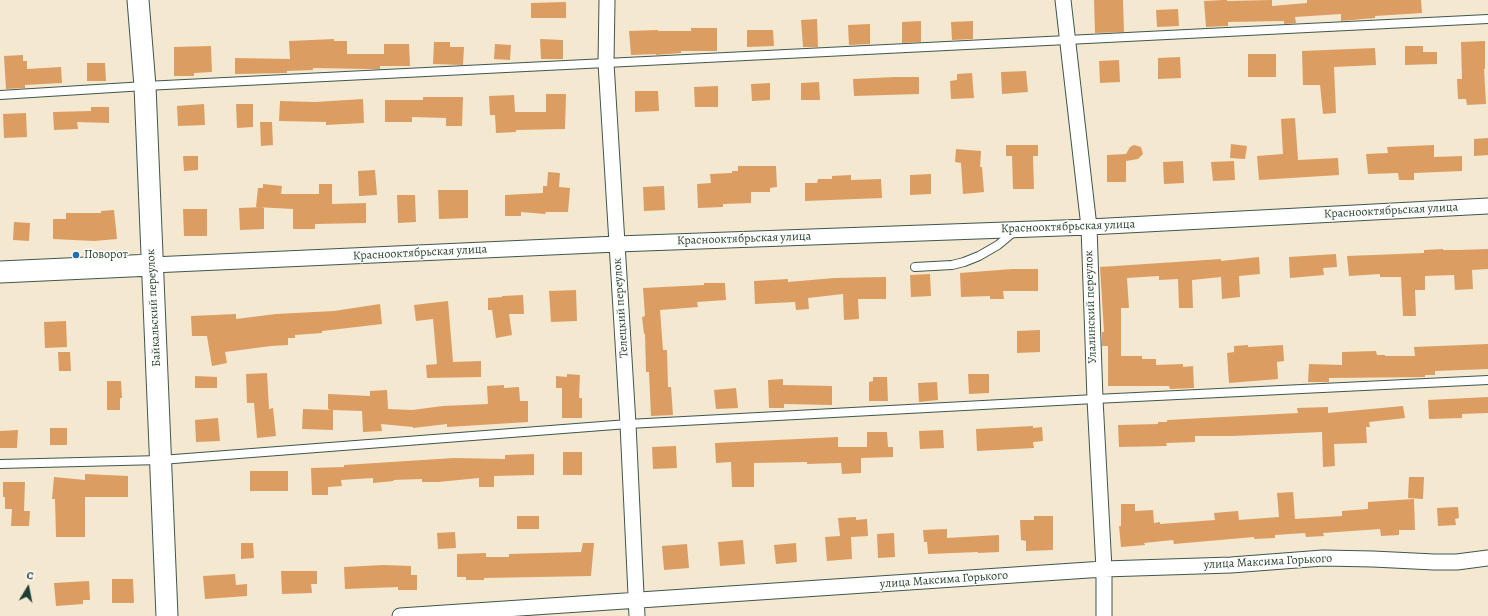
<!DOCTYPE html>
<meta charset="utf-8">
<style>
body{margin:0}
#map{position:relative;width:1488px;height:616px;overflow:hidden;background:#f4e8d1;font-family:Alegreya,serif}
canvas{display:block}
.north{position:absolute;left:8px;top:568px;width:40px;height:40px;-webkit-text-stroke:3px #fdfcf7;paint-order:stroke;rotate:10deg;font-size:11px;font-weight:700;line-height:16px;text-align:center;color:#1f3d34}
.north::after{content:'';display:block;margin:auto;width:14px;height:18px;background:#1f3d34;clip-path:polygon(50% 0,100% 100%,50% 72%,0 100%)}
</style>
<div id="map">
<canvas width="1488" height="616"></canvas>
<div class="north">С</div>
</div>
<script>
const c = document.querySelector('canvas').getContext('2d');
c.lineJoin = 'round';
function fillPath(path, color) { c.fillStyle = color; c.fill(path, 'evenodd'); }
const toPath = rows => new Path2D(rows.map(r => 'M' + r).join(''));
function strokePath(path, color, width, dash) { c.strokeStyle = color; c.lineWidth = width; c.lineCap = dash ? 'butt' : 'round'; c.setLineDash(dash || []); c.stroke(path); }
function label(font, color, halo, rows, align = 'center') {
  c.font = font + ' Alegreya,serif'; c.lineWidth = 3; c.setLineDash([]); c.textBaseline = 'middle'; c.strokeStyle = halo; c.fillStyle = color; for (const [text, x, y, turn = 0] of rows) {
    c.save(); c.translate(x, y); c.rotate((+turn || 0) * Math.PI / 180); c.textAlign = isNaN(turn) ? turn : align; if (halo) c.strokeText(text, 0, 0); c.fillText(text, 0, 0); c.restore();
  }
}
fillPath(toPath([
 [1094,0,1123,0,1124,32,1095,33],
 [1223,0,1227,0,1227,1,1272,0,1272,6,1307,3,1307,0,1421,0,1422,13,1375,16,1375,18,1341,21,1341,14,1295,17,1296,23,1284,24,1284,21,1228,22,1228,26,1206,27,1204,1],
 [566,2,566,18,531,18,531,3],
 [1178,9,1179,26,1157,27,1156,10],
 [817,19,818,47,803,47,801,20],
 [921,21,921,42,902,43,902,22],
 [973,21,973,39,952,40,951,22],
 [870,24,870,44,849,45,848,25],
 [691,28,717,28,717,51,681,51,681,53,656,55,656,54,631,55,629,31,658,30,658,31,691,31],
 [747,30,773,30,774,46,747,47],
 [334,39,334,41,347,41,347,54,384,54,384,44,409,44,410,66,380,66,380,69,368,69,313,68,313,70,287,71,287,73,235,74,235,58,290,59,289,41],
 [540,39,563,40,563,59,541,59],
 [1485,41,1485,69,1484,69,1486,104,1467,105,1466,99,1458,99,1457,79,1462,79,1461,42],
 [434,42,450,42,450,47,464,47,463,65,433,64],
 [495,44,511,45,510,60,494,59],
 [211,46,212,72,194,73,194,76,174,76,174,47],
 [1405,46,1423,46,1423,52,1437,52,1437,64,1405,65],
 [1375,48,1376,65,1334,67,1336,113,1323,114,1320,85,1303,85,1302,51],
 [1248,54,1276,54,1276,77,1248,77],
 [23,55,23,61,27,61,27,69,61,67,62,83,25,85,25,88,6,89,4,56],
 [1180,57,1181,78,1158,79,1158,58],
 [1119,60,1120,82,1100,83,1099,61],
 [87,63,105,63,106,81,87,81],
 [1026,71,1028,92,1002,94,1001,72],
 [972,73,974,98,951,99,950,81,957,80,957,74],
 [894,77,919,77,919,94,854,96,853,79],
 [819,82,820,100,801,100,801,83],
 [770,83,770,100,752,101,751,84],
 [718,86,718,107,695,107,694,87],
 [635,91,658,91,659,111,635,112],
 [546,94,566,94,565,129,516,130,516,132,496,133,495,115,490,115,489,96,514,95,515,112,546,112],
 [423,97,463,97,462,126,446,126,446,118,412,117,412,122,385,122,385,100,423,100],
 [363,99,364,123,326,125,326,122,279,121,280,101,315,102],
 [204,104,205,125,178,126,177,106],
 [236,104,253,104,253,127,237,128],
 [91,107,109,107,109,123,77,122,78,129,54,130,53,112,91,111],
 [26,113,27,137,4,138,3,114],
 [1295,118,1298,160,1338,158,1339,175,1259,180,1257,156,1283,154,1281,119],
 [260,122,272,122,273,145,261,146],
 [1488,138,1488,155,1474,156,1474,139],
 [1231,144,1247,146,1245,159,1230,158],
 [1006,145,1038,145,1038,156,1033,156,1034,189,1013,189,1012,156,1006,156],
 [1134,145,1141,147,1143,154,1138,159,1126,161,1126,182,1107,182,1107,155,1126,154,1130,147],
 [1434,145,1434,157,1462,156,1462,171,1414,173,1414,180,1399,180,1398,173,1368,174,1366,154,1388,153,1387,147],
 [956,149,981,151,980,167,982,167,984,192,963,194,961,163,955,162],
 [183,156,198,156,198,170,184,171],
 [1183,161,1184,183,1164,184,1163,162],
 [1234,161,1235,180,1213,181,1211,162],
 [738,166,776,166,777,187,770,188,770,192,751,192,751,203,723,204,723,207,698,208,697,184,711,183,710,174,732,173,732,171,738,171],
 [375,170,377,195,359,196,358,171],
 [548,172,560,173,559,187,570,188,568,212,546,212,545,214,521,212,521,216,505,216,505,195,543,193,543,186,547,186],
 [931,174,931,194,910,195,910,175],
 [851,175,851,180,881,179,882,198,805,201,805,183,817,183,818,179,832,179,832,176],
 [263,184,282,186,281,194,319,194,319,184,332,184,332,204,366,203,366,223,315,224,315,229,293,229,293,209,256,207,258,188,263,188],
 [664,186,665,210,644,211,643,187],
 [438,190,468,190,468,218,439,219],
 [397,195,415,195,416,222,398,223],
 [264,207,264,229,240,230,239,208],
 [183,209,207,209,207,236,184,236],
 [114,210,117,239,94,241,53,239,53,219,66,219,66,213,101,213,101,211],
 [14,222,30,223,29,241,13,240],
 [1443,249,1443,250,1458,250,1488,249,1488,269,1472,270,1473,289,1455,290,1454,275,1425,276,1425,290,1415,290,1416,316,1403,316,1401,277,1380,277,1380,274,1349,276,1347,256,1424,253,1424,250],
 [1336,254,1337,267,1323,268,1324,275,1290,278,1289,257],
 [1259,257,1260,274,1239,276,1240,297,1222,299,1221,277,1192,280,1193,308,1179,308,1178,279,1159,280,1159,276,1127,278,1129,308,1121,308,1121,356,1142,356,1142,359,1156,359,1156,365,1183,364,1183,367,1193,366,1194,388,1170,389,1169,386,1108,386,1108,346,1102,346,1102,332,1104,332,1100,267,1221,259,1221,261],
 [1012,269,1038,269,1038,291,1003,291,1004,299,990,299,990,296,961,297,960,273],
 [930,274,931,296,911,297,910,275],
 [886,277,886,299,858,299,859,319,844,320,843,294,808,298,809,309,796,310,795,302,755,304,754,281,788,279,788,282,834,278],
 [704,283,725,283,726,300,697,302,698,307,660,310,663,350,667,350,668,387,671,387,673,415,651,416,649,372,646,372,645,334,644,334,642,317,645,316,643,288,704,285],
 [576,290,577,321,551,322,549,291],
 [523,295,524,314,509,314,512,335,496,338,492,310,488,310,488,298,502,297,502,296],
 [448,301,453,362,481,361,481,377,427,378,426,365,437,364,433,319,416,321,414,305],
 [380,304,382,324,322,331,322,333,295,335,295,338,288,338,288,345,271,346,225,352,227,363,212,366,207,336,192,336,191,316,236,314,236,319,276,314,334,311],
 [66,321,67,347,45,348,44,322],
 [1040,330,1040,352,1017,353,1017,331],
 [1488,344,1488,369,1435,371,1435,375,1425,375,1425,377,1329,378,1329,382,1308,382,1309,364,1342,365,1342,352,1376,351,1377,355,1385,355,1385,356,1415,356,1414,347],
 [1248,345,1248,347,1283,345,1284,361,1277,362,1278,379,1229,383,1227,353,1234,352,1234,346],
 [58,352,70,352,71,371,59,371],
 [267,373,269,409,273,408,276,436,257,438,254,403,247,403,246,374],
 [567,374,580,375,579,398,582,398,582,418,562,418,562,388,556,388,556,376,567,377],
 [968,374,989,374,989,393,969,394],
 [195,376,217,377,217,388,195,388],
 [873,377,887,377,888,401,869,401,869,382,873,381],
 [783,379,783,385,832,386,832,405,784,404,784,408,769,408,768,380],
 [107,381,121,381,122,398,120,398,120,410,107,410],
 [937,382,938,400,919,402,918,383],
 [504,385,504,388,519,387,520,401,528,401,528,422,447,427,447,424,413,428,413,427,381,424,382,431,363,432,362,411,333,410,333,430,302,429,303,409,331,410,328,409,328,394,370,396,370,391,387,390,388,409,412,410,443,406,488,404,487,386],
 [736,388,738,408,716,409,714,390],
 [1488,397,1488,413,1462,414,1462,418,1429,419,1428,400],
 [1403,406,1405,418,1369,422,1370,427,1366,427,1367,443,1334,444,1335,466,1323,467,1322,432,1232,436,1195,436,1195,442,1166,443,1167,446,1119,447,1118,425,1158,424,1158,422,1167,422,1167,420,1298,413,1297,408,1328,407,1328,413],
 [218,418,220,441,196,442,195,420],
 [1033,426,1033,428,1042,427,1043,441,1033,442,1034,448,977,451,976,429],
 [50,428,67,428,67,445,50,445],
 [18,430,17,448,0,448,0,431],
 [943,430,944,448,920,449,919,431],
 [867,432,887,432,888,447,893,447,893,457,861,458,861,473,842,474,841,463,807,464,807,462,754,463,754,487,732,487,731,462,716,463,715,443,838,437,838,447,867,447],
 [676,446,677,468,653,469,652,447],
 [563,452,582,452,582,475,563,475],
 [534,454,534,475,494,476,494,487,479,487,479,478,438,482,422,482,422,479,393,480,394,481,373,483,373,478,341,480,342,486,328,487,328,495,312,495,311,468,344,467,344,465,454,458,505,459,505,455],
 [250,471,288,471,288,491,250,491],
 [85,474,128,476,128,497,85,497,85,537,56,537,55,499,52,499,54,477,85,480],
 [1409,477,1424,477,1423,499,1408,498],
 [3,482,25,482,24,511,30,511,29,526,11,526,12,509,5,509,5,497,3,497],
 [1293,492,1295,519,1342,516,1342,511,1368,509,1368,502,1414,499,1415,530,1399,530,1399,535,1381,536,1380,529,1323,533,1324,536,1306,537,1305,533,1275,535,1275,538,1254,539,1254,537,1174,544,1173,540,1144,543,1145,545,1121,547,1119,526,1121,526,1121,504,1135,504,1135,511,1153,510,1154,523,1160,522,1160,524,1215,520,1214,513,1238,511,1239,520,1279,517,1277,493],
 [1458,507,1459,518,1455,519,1456,525,1438,526,1437,508],
 [517,516,539,516,539,529,517,529],
 [1034,516,1053,516,1053,550,1026,551,1026,541,1021,540,1020,520,1034,520],
 [856,517,856,520,867,519,868,536,851,537,852,559,827,561,825,537,840,536,838,518],
 [947,529,947,538,999,535,999,552,978,553,978,552,928,554,927,542,924,542,923,530],
 [455,532,456,548,438,549,437,533],
 [894,533,895,557,878,558,877,534],
 [743,540,745,564,720,566,718,542],
 [241,543,253,543,254,558,241,559],
 [583,543,594,543,591,576,484,578,484,580,466,580,466,577,457,577,457,554,486,553,486,557,509,557,509,554,581,552],
 [796,543,797,562,776,564,774,545],
 [687,544,689,568,664,570,662,546],
 [383,565,411,566,411,575,417,575,417,590,398,590,398,587,345,589,344,567],
 [281,571,317,571,317,584,311,584,312,593,282,594],
 [235,574,236,585,247,584,247,596,205,599,203,576],
 [112,579,133,579,134,603,112,603],
 [89,581,90,600,83,600,83,604,56,606,54,583]
]), '#dc9d63');
const service = toPath([
 [0,95,145,86,1488,19],
 [915,267,952,265,964,262,979,256,998,245,1016,230],
 [0,464,161,460,628,424,1095,399,1488,380]
]);
const minor = toPath([
 [607,0,606,63,628,424,637,616],
 [1063,0,1089,227,1095,399,1104,569,1104,616],
 [152,265,617,244,1089,227,1488,206],
 [400,616,1104,569,1231,565,1323,558,1373,559,1434,562,1457,562,1488,558]
]);
const secondary = toPath([
 [138,0,145,86,167,616],
 [0,272,152,265]
]);
strokePath(service, '#3f574c', 10);
strokePath(minor, '#3f574c', 17);
strokePath(secondary, '#3f574c', 23);
strokePath(service, '#fff', 8);
strokePath(minor, '#fff', 15);
strokePath(secondary, '#fff', 21);
for (const [x, y, r, color] of [
 [76,255,4,"#1f6fb2"]
]) { const dot = new Path2D(); dot.arc(x, y, r, 0, 2 * Math.PI); c.fillStyle = color; c.fill(dot); strokePath(dot, '#fdfcf7', 1.5); }
label('12px', '#1f3d34', '#fdfcf7', [
 ["Краснооктябрьская улица",1391,211,-3],
 ["Краснооктябрьская улица",1068,227,-2],
 ["Краснооктябрьская улица",744,239,-2],
 ["Краснооктябрьская улица",420,253,-3],
 ["Улалинский переулок",1091,307,-92],
 ["Байкальский переулок",154,308,-93],
 ["Телецкий переулок",621,308,-94],
 ["улица Максима Горького",1268,562,-3],
 ["улица Максима Горького",944,580,-4]
]);
label('12px', '#1f3d34', '#fdfcf7', [
 ["Поворот",84,255]
], 'left');
</script>
